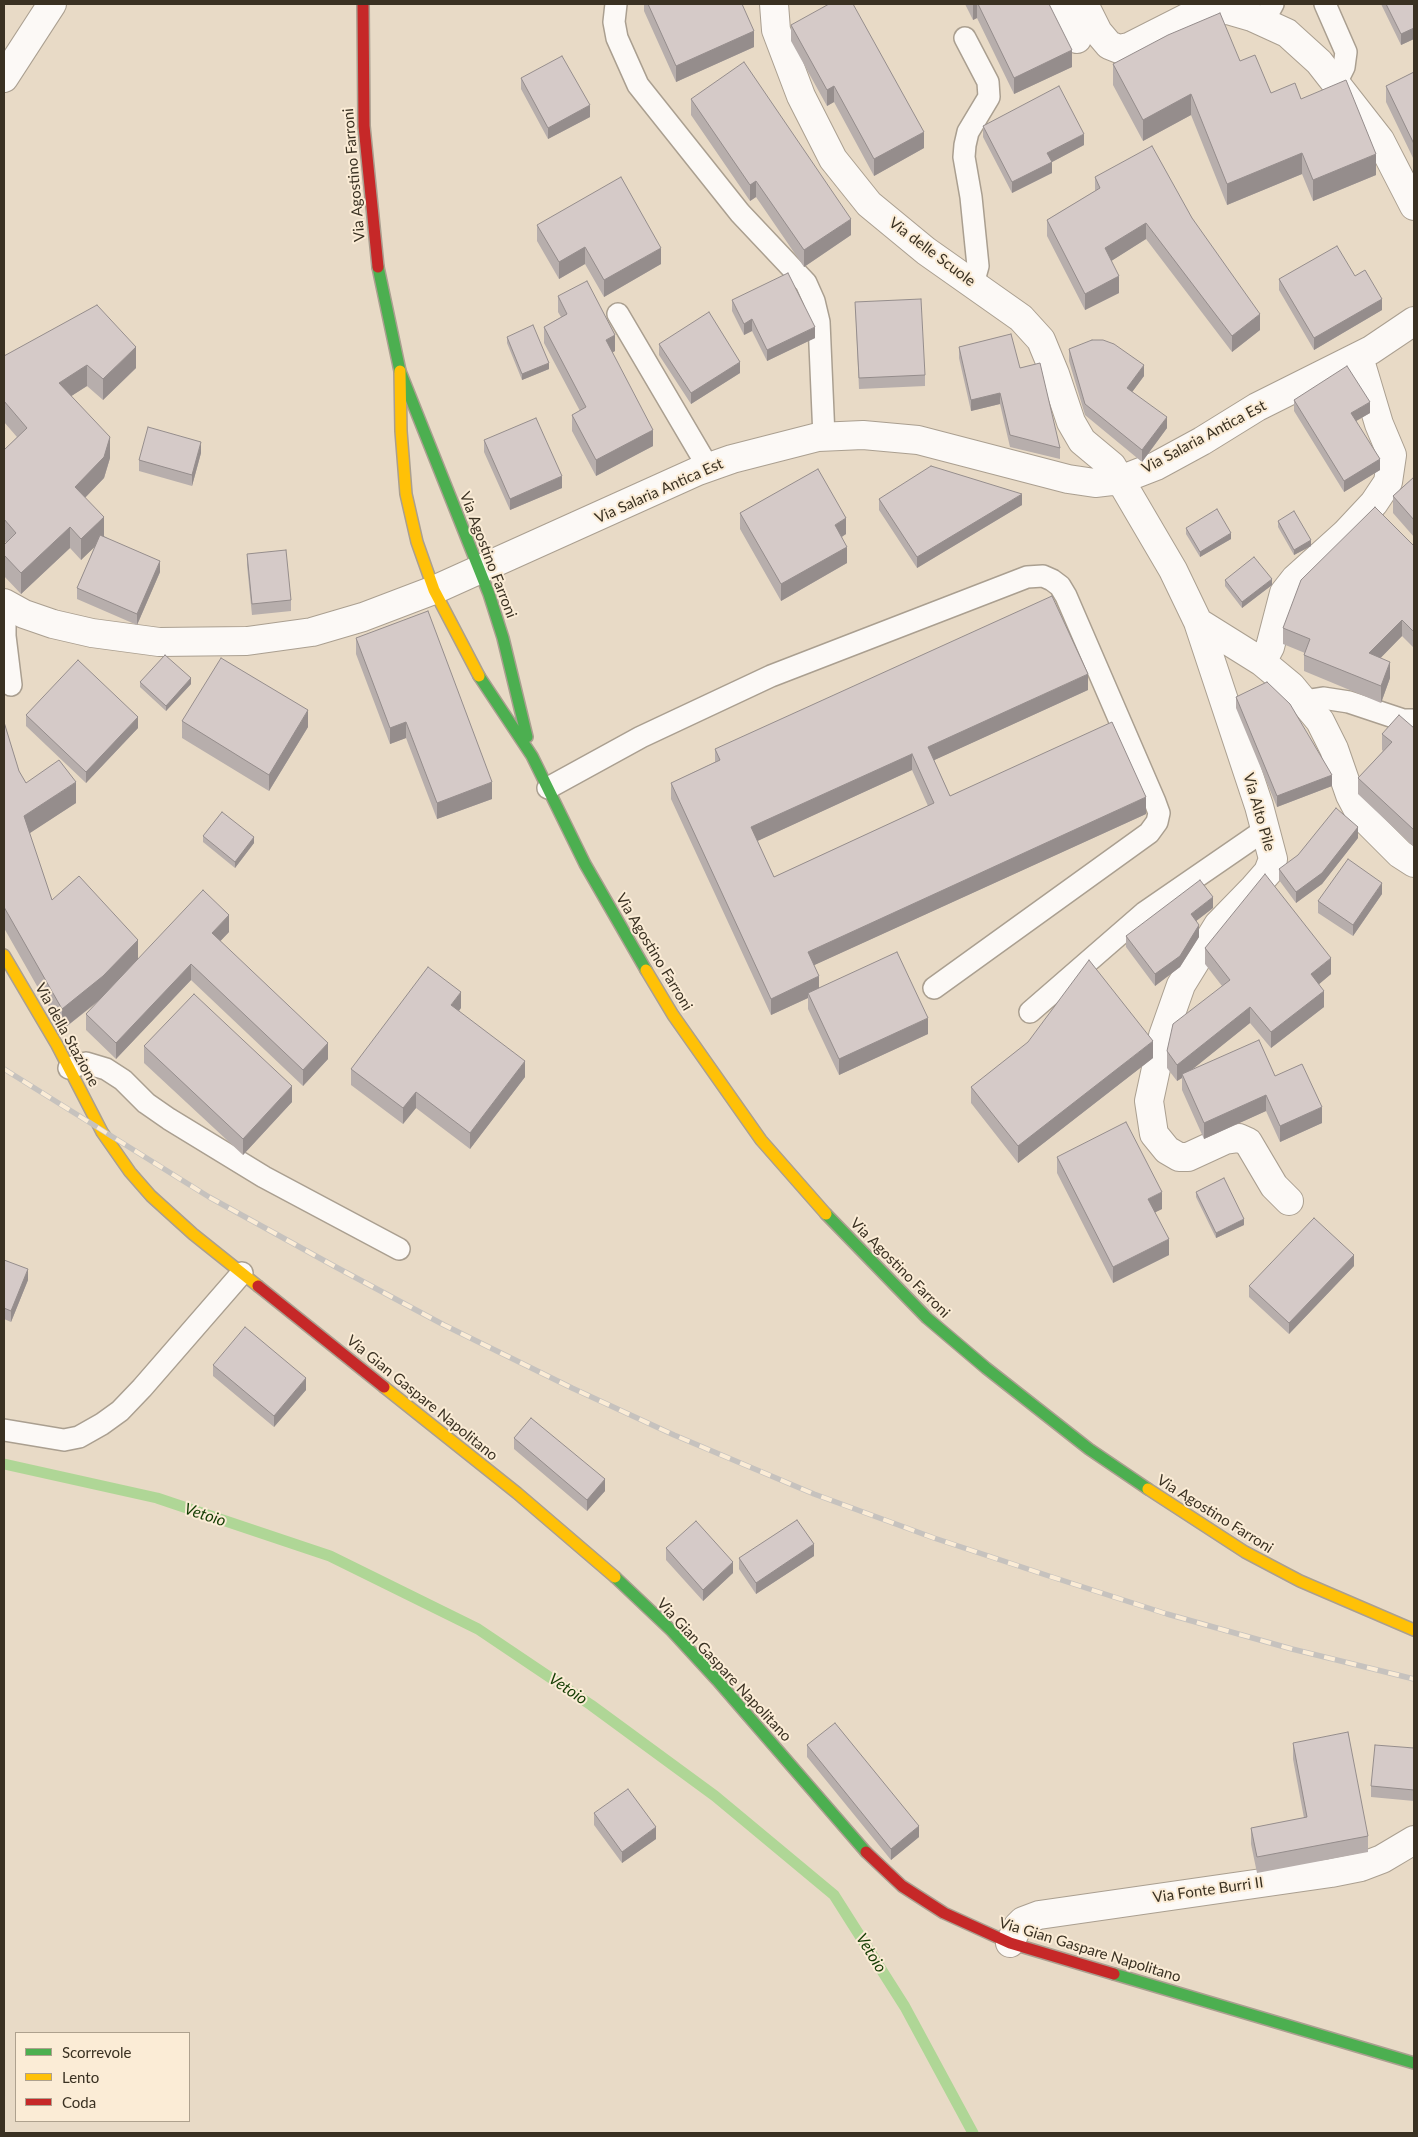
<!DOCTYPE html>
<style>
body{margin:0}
#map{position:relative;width:1418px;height:2137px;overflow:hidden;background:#e8dac6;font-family:Lato,sans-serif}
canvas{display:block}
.frame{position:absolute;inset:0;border:5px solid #3a3122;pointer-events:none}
.legend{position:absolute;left:15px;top:2032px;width:175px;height:90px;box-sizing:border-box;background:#fbecd6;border:1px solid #aea18e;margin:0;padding:6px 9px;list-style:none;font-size:15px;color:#3a3122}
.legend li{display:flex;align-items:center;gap:10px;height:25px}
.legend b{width:25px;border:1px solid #aea18e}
</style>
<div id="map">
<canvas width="1418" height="2137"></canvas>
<div class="frame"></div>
<ul class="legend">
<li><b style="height:6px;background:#4caf50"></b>Scorrevole</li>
<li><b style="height:6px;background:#ffc107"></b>Lento</li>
<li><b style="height:6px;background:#c62828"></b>Coda</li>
</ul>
</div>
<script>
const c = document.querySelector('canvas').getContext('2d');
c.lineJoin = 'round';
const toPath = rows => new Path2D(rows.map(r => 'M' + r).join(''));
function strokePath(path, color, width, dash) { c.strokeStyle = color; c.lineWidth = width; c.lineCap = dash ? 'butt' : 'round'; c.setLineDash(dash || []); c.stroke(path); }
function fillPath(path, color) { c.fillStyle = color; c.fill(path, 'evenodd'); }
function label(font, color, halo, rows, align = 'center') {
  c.font = font + ' Lato,sans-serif'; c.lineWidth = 4; c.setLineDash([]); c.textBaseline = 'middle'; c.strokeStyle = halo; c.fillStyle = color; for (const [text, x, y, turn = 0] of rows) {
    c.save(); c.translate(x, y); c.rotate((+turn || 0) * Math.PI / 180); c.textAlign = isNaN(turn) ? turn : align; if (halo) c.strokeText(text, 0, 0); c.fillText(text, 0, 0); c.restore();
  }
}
strokePath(toPath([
 [4,1464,157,1498,330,1556,478,1629,591,1705,715,1796,834,1895,905,2007,973,2133]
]), '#afd696', 11);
const lane = toPath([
 [616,4,614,22,617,38,638,85,740,213,806,283,814,301,819,322,824,437],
 [1325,4,1346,52,1344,67,1336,83],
 [1263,22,1273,4],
 [965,38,988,82,989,97,968,132,965,145,964,157,971,197,978,266,973,284],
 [618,314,708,467],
 [11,607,5,623,5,636,11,685],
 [1304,701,1323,698,1349,702,1403,720,1414,720],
 [548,788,641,737,771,676,1027,577,1043,576,1052,580,1060,586,1066,596,1155,802,1159,813,1157,822,1149,833,934,988],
 [1030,1012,1144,913,1266,829],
 [69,1068,86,1063,106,1069,123,1080,146,1103,169,1119,264,1177,399,1249],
 [4,1430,64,1440,79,1437,102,1424,120,1411,142,1388,242,1273]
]);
const street = toPath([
 [774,4,776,30,801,96,833,159,869,204,926,251,1021,318,1041,340,1055,374,1071,422,1082,441,1112,466,1173,570,1198,622,1259,806,1273,859,1268,872,1254,888,1218,925,1181,985,1163,1036,1149,1101,1154,1134,1167,1150,1179,1157,1188,1157,1225,1140,1239,1138,1248,1142,1274,1186,1289,1201],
 [1060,4,1077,39],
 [1084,4,1098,32,1109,45,1119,49,1129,47,1200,11,1228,10,1252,17,1287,33,1319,62,1380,140,1414,206],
 [4,78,52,4],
 [4,603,24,614,53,624,92,633,159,642,247,641,312,632,363,617,434,590,698,471,732,459,818,437,863,435,918,440,1068,479,1095,483,1120,480,1156,466,1202,441,1257,407,1371,350,1414,321],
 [1198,622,1262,662,1291,686,1320,721,1334,749,1350,795,1360,814,1400,854,1414,863],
 [1262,662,1270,647,1284,593,1295,579,1345,534,1374,503,1388,482,1392,455,1379,424,1359,357],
 [1010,1943,1018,1926,1023,1921,1039,1915,1331,1873,1361,1867,1382,1859,1414,1840]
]);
const fast = toPath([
 [378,267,400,371,489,594,503,638,527,737],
 [479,676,532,756,585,864,646,970],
 [826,1214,927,1318,986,1368,1089,1449,1148,1489],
 [615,1577,672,1631,717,1680,866,1852],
 [1114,1974,1414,2063]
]);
const slow = toPath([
 [400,371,401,431,406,494,417,542,434,590,479,676],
 [4,955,57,1045,102,1132,130,1172,151,1196,193,1234,258,1286],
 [646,970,673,1015,761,1140,826,1214],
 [384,1387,517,1493,615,1577],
 [1148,1489,1245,1552,1300,1581,1414,1630]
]);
const jam = toPath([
 [363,4,364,126,378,267],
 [258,1286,384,1387],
 [866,1852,902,1886,944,1913,1010,1943,1114,1974]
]);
strokePath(lane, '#aa9f90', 24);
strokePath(street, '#aa9f90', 30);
strokePath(fast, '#aa9f90', 14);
strokePath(slow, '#aa9f90', 14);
strokePath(jam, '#aa9f90', 14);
strokePath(lane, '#fcf9f6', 21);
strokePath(street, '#fcf9f6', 28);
strokePath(fast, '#4caf50', 11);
strokePath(slow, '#ffc107', 11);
strokePath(jam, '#c62828', 11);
const rail = toPath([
 [4,1069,209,1197,334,1266,444,1325,572,1388,674,1435,814,1494,934,1538,1052,1577,1167,1614,1292,1649,1414,1679]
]);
strokePath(rail, '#c6c2be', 5.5);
strokePath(rail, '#fbecd6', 4, [11]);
fillPath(toPath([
 [644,4,742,4,754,47,676,82,644,11],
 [965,4,1049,4,1072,67,1014,94,977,18,973,20],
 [1381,4,1414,4,1414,39,1401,45],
 [791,25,924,148,874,176,834,102,827,106,791,41],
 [1240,61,1271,93,1301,99,1376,175,1313,201,1302,174,1227,205,1191,115,1143,141,1113,85,1113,64],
 [1414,72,1414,160,1386,102,1386,86],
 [521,78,590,117,548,139,521,89],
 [691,99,851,235,804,267,756,197,750,201,691,115],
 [983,126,1084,145,1052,162,1052,173,1012,193,983,137],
 [1095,177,1192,218,1260,330,1232,352,1146,239,1111,261,1119,293,1085,310,1047,236,1047,220,1095,191],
 [537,225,661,264,604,297,585,264,559,279,537,241],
 [1355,276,1382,310,1314,350,1279,290,1279,279],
 [558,296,615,351,612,353,653,446,596,476,572,431,572,415,580,411,544,343,544,327,561,317,558,312],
 [732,300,815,338,767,361,752,331,744,335,732,311],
 [855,302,925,375,925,386,859,389],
 [507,337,549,369,522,380,507,343],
 [659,344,740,373,691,404,659,355],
 [959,347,1020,368,1060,448,1060,459,1010,447,1000,404,971,411,959,358],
 [1069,349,1144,376,1132,392,1167,428,1142,462,1085,415,1069,361],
 [4,356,136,368,103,400,87,386,71,396,110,458,104,478,85,498,104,536,160,572,137,625,77,599,77,588,95,546,81,560,70,548,21,594,4,576,4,545,6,543,4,540,4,450,17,437,4,422],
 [1294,400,1370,413,1356,421,1380,470,1344,492,1294,411],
 [484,440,562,488,510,510,484,452],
 [201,453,192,486,139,471,139,460],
 [1414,477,1414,537,1393,513,1393,496],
 [879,499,1022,505,917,568,879,510],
 [740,513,846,534,842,537,847,563,781,601,740,529],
 [1278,521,1311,546,1294,555,1278,527],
 [1186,528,1231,539,1200,557,1186,534],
 [1414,546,1414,648,1402,636,1380,658,1390,678,1381,703,1304,671,1304,655,1305,653,1283,644,1283,628],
 [247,554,291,600,291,611,252,615,247,565],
 [1225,580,1272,585,1242,608,1225,586],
 [356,638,492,799,437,819,406,738,390,744,356,654],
 [140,682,191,684,166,711,140,687],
 [1088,690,934,760,950,796,1146,814,814,965,819,988,928,1034,839,1075,808,1009,808,998,771,1015,671,799,671,783,715,762,715,749],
 [912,770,928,806,774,877,757,841],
 [1236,697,1332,786,1277,807,1236,708],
 [26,715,138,728,86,783,26,726],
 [182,721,308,727,269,791,182,738],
 [4,722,19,771,26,783,76,803,29,833,52,900,138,959,229,932,220,941,328,1059,303,1086,191,980,116,1059,86,1030,86,1014,99,1001,62,1030,4,928],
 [1414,728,1414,847,1358,794,1358,778,1383,751,1382,750,1382,734],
 [203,836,254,843,235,868,203,842],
 [1358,838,1322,884,1296,903,1279,880,1279,869],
 [1382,894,1353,936,1318,913,1318,901],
 [1213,908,1196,921,1199,937,1180,967,1155,986,1126,947,1126,936],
 [1205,948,1331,974,1319,984,1324,1007,1271,1048,1250,1023,1192,1069,1275,1076,1322,1123,1280,1142,1266,1111,1204,1139,1182,1090,1182,1078,1177,1081,1167,1068,1167,1051,1222,986,1205,964],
 [461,1008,459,1011,525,1077,470,1149,416,1108,403,1124,351,1085,351,1069],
 [144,1046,292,1102,243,1155,144,1063],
 [1153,1058,1018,1163,971,1103,971,1087],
 [1057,1157,1162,1209,1155,1212,1169,1255,1113,1283,1057,1173],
 [1196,1192,1244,1225,1216,1238,1196,1197],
 [4,1260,28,1280,11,1322,4,1319],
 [1354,1266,1289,1334,1249,1297,1249,1286],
 [213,1365,306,1390,274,1427,213,1376],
 [514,1438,605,1491,587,1511,514,1449],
 [666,1548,733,1573,703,1601,666,1560],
 [814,1556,756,1594,739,1569,739,1558],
 [1293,1743,1368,1836,1368,1852,1257,1873,1251,1844,1251,1828,1304,1818,1293,1759],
 [807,1745,919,1837,891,1860,807,1757],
 [1414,1748,1414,1801,1371,1797,1371,1786],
 [594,1813,656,1839,622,1863,594,1825]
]), '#b7aeac');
fillPath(toPath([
 [973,4,977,4,977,18,973,20],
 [1414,28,1414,39,1401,45,1401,34],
 [754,31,754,47,676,82,676,66],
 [1072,50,1072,67,1014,94,1014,78],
 [834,86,834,102,827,106,827,90],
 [1191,94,1191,115,1143,141,1143,120],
 [590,105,590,117,548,139,548,128],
 [924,132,924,148,874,176,874,159],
 [1084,134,1084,145,1052,162,1052,173,1012,193,1012,182,1047,153],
 [1302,153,1302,174,1227,205,1227,184],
 [1376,154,1376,175,1313,201,1313,180],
 [756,181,756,197,750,201,750,185],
 [851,219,851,235,804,267,804,250],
 [1146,223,1146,239,1105,265,1105,248],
 [585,247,585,264,559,279,559,262],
 [661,248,661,264,604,297,604,280],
 [1119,276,1119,293,1085,310,1085,294],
 [1382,299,1382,310,1314,350,1314,338],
 [1260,314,1260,330,1232,352,1232,336],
 [752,319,752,331,744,335,744,324],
 [815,327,815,338,767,361,767,350],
 [615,335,615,351,606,356,606,340],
 [136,347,136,368,103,400,103,379],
 [740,362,740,373,691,404,691,393],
 [549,363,549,369,522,380,522,374],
 [87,365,87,386,59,404,59,383],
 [1144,365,1144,376,1127,399,1127,388],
 [1000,393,1000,404,971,411,971,400],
 [1370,402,1370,413,1351,424,1351,413],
 [1167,417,1167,428,1142,462,1142,450],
 [653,430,653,446,596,476,596,460],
 [110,437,110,458,104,478,75,508,75,487],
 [201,442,201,453,192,486,192,475],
 [1380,459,1380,470,1344,492,1344,481],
 [562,476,562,488,510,510,510,499],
 [1022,494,1022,505,917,568,917,557],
 [104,517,104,538,81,560,81,539],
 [846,518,846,534,835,541,835,525],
 [70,527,70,548,21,594,21,573],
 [1231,533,1231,539,1200,557,1200,552],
 [1311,540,1311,546,1294,555,1294,550],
 [847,547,847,563,781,601,781,584],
 [160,561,160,572,137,625,137,614],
 [1272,579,1272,585,1242,608,1242,602],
 [1402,620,1402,636,1369,670,1369,653],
 [1390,662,1390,678,1381,703,1381,686],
 [1088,674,1088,690,928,763,928,747],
 [191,678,191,684,166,711,166,706],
 [308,710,308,727,269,791,269,775],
 [138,717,138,728,86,783,86,772],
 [406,722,406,738,390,744,390,728],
 [912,754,912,770,751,844,751,827],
 [1332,775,1332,786,1277,807,1277,796],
 [76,782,76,803,24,837,24,816],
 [492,782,492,799,437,819,437,803],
 [1146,797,1146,814,808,968,808,952],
 [1358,827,1358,838,1322,884,1296,903,1296,892],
 [254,837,254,843,235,868,235,862],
 [1382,883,1382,894,1353,936,1353,925],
 [1213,897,1213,908,1191,925,1191,914],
 [229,915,229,932,212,950,212,933],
 [1199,925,1199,937,1180,967,1155,986,1155,974],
 [138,940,138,961,103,997,62,1030,62,1009],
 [1331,958,1331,974,1311,991,1311,974],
 [191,964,191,980,116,1059,116,1043],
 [819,976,819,992,808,993,808,998,771,1015,771,999],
 [1324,991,1324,1007,1271,1048,1271,1032],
 [461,992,461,1008,451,1021,451,1005],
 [1250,1007,1250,1023,1183,1077,1182,1074,1182,1078,1177,1081,1177,1065],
 [928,1018,928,1034,839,1075,839,1059],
 [1153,1041,1153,1058,1018,1163,1018,1146],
 [328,1043,328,1059,303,1086,303,1070],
 [525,1061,525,1077,470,1149,470,1133],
 [292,1086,292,1102,243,1155,243,1139],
 [416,1092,416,1108,403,1124,403,1108],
 [1266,1095,1266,1111,1204,1139,1204,1123],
 [1322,1107,1322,1123,1280,1142,1280,1126],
 [1162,1192,1162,1209,1148,1216,1148,1199],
 [1244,1219,1244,1225,1216,1238,1216,1233],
 [1169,1239,1169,1255,1113,1283,1113,1267],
 [1354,1255,1354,1266,1289,1334,1289,1323],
 [28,1269,28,1280,11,1322,11,1311],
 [306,1378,306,1390,274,1427,274,1416],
 [605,1479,605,1491,587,1511,587,1500],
 [814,1544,814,1556,756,1594,756,1583],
 [733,1562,733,1573,703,1601,703,1590],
 [919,1826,919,1837,891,1860,891,1849],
 [656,1827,656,1839,622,1863,622,1852]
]), '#958d8c');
const building = toPath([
 [648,4,742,4,754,31,676,66,648,4],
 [829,4,853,4,924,132,874,159,834,86,827,90,791,25,829,4],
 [978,4,1049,4,1072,50,1014,78,978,4],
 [1386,4,1414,4,1414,28,1401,34,1386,4],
 [1220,13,1240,61,1255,55,1271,93,1295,83,1301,99,1346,80,1376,154,1313,180,1302,153,1227,184,1191,94,1143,120,1113,64,1168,35,1220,13],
 [562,56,590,105,548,128,521,78,562,56],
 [744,62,851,219,804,250,756,181,750,185,691,99,744,62],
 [1414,72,1414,144,1386,86,1414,72],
 [1059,86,1084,134,1047,153,1052,162,1012,182,983,126,1059,86],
 [1152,146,1192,218,1260,314,1232,336,1146,223,1105,248,1119,276,1085,294,1047,220,1100,188,1095,177,1152,146],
 [621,177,661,248,604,280,585,247,559,262,537,225,621,177],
 [1337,246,1355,276,1365,270,1382,299,1314,338,1279,279,1337,246],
 [788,273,815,327,767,350,752,319,744,324,732,300,788,273],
 [587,281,615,335,606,340,653,430,596,460,572,415,586,407,544,327,567,314,558,296,587,281],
 [921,299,925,375,859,378,855,302,921,299],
 [97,305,136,347,103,379,87,365,59,383,110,437,104,457,75,487,104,517,81,539,70,527,21,573,4,555,4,545,16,533,4,519,4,450,27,428,4,401,4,356,97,305],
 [709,312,740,362,691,393,659,344,709,312],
 [533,325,549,363,522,374,507,337,533,325],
 [1011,334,1020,368,1040,363,1060,448,1010,435,1000,393,971,400,959,347,1011,334],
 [1092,340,1103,340,1114,344,1144,365,1127,388,1167,417,1142,450,1085,404,1069,349,1092,340],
 [1347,366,1370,402,1351,413,1380,459,1344,481,1294,400,1347,366],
 [536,418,562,476,510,499,484,440,536,418],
 [148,427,201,442,192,475,139,460,148,427],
 [931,466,1022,494,917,557,879,499,931,466],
 [818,469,846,518,835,525,847,547,781,584,740,513,818,469],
 [1414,477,1414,520,1393,496,1414,477],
 [1375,507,1414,546,1414,632,1402,620,1369,653,1390,662,1381,686,1304,655,1310,639,1283,628,1301,580,1375,507],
 [1217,509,1231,533,1200,552,1186,528,1217,509],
 [1294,511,1311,540,1294,550,1278,521,1294,511],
 [100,535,160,561,137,614,77,588,100,535],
 [286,550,291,600,252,604,247,554,286,550],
 [1254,557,1272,579,1242,602,1225,580,1254,557],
 [1052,596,1088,674,928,747,950,796,1112,722,1146,797,808,952,819,976,771,999,671,783,720,760,715,749,1052,596],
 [912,754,934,803,774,877,751,827,912,754],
 [428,611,492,782,437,803,406,722,390,728,356,638,428,611],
 [165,655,191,678,166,706,140,682,165,655],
 [221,658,308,710,269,775,182,721,221,658],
 [78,660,138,717,86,772,26,715,78,660],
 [1267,682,1290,704,1332,775,1277,796,1236,697,1267,682],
 [1399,715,1414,728,1414,830,1358,778,1392,742,1382,734,1399,715],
 [4,722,19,771,26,783,59,760,76,782,24,816,52,900,79,876,138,940,103,976,62,1009,4,907,4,722],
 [1336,808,1358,827,1322,873,1296,892,1279,869,1298,855,1336,808],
 [222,812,254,837,235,862,203,836,222,812],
 [1348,859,1382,883,1353,925,1318,901,1348,859],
 [1265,874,1331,958,1311,974,1324,991,1271,1032,1250,1007,1177,1065,1167,1051,1173,1024,1230,980,1205,948,1265,874],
 [1200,880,1213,897,1191,914,1199,925,1180,956,1155,974,1126,936,1200,880],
 [203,890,229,915,212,933,328,1043,303,1070,191,964,116,1043,86,1014,203,890],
 [897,952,928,1018,839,1059,808,993,897,952],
 [1089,960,1153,1041,1018,1146,971,1087,1028,1042,1089,960],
 [428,967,461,992,451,1005,525,1061,470,1133,416,1092,403,1108,351,1069,428,967],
 [194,994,292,1086,243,1139,144,1046,194,994],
 [1259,1040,1275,1076,1302,1064,1322,1107,1280,1126,1266,1095,1204,1123,1182,1074,1259,1040],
 [1126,1122,1162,1192,1148,1199,1169,1239,1113,1267,1057,1157,1126,1122],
 [1224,1178,1244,1219,1216,1233,1196,1192,1224,1178],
 [1314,1218,1354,1255,1289,1323,1249,1286,1314,1218],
 [4,1260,28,1269,11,1311,4,1308,4,1260],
 [245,1327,306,1378,274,1416,213,1365,245,1327],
 [531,1418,605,1479,587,1500,514,1438,531,1418],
 [797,1520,814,1544,756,1583,739,1558,797,1520],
 [696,1521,733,1562,703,1590,666,1548,696,1521],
 [835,1723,919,1826,891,1849,807,1745,835,1723],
 [1348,1732,1368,1836,1257,1857,1251,1828,1307,1817,1293,1743,1348,1732],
 [1375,1745,1414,1748,1414,1790,1371,1786,1375,1745],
 [628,1789,656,1827,622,1852,594,1813,628,1789]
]);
fillPath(building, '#d5cac8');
strokePath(building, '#958d8c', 1);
label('15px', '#3a3122', '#fbecd6', [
 ["Via Agostino Farroni",354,175,-95],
 ["Via delle Scuole",932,252,37],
 ["Via Salaria Antica Est",1204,437,-28],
 ["Via Salaria Antica Est",659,491,-24],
 ["Via Agostino Farroni",488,555,69],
 ["Via Alto Pile",1259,812,74],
 ["Via Agostino Farroni",654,952,59],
 ["Via della Stazione",67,1035,61],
 ["Via Agostino Farroni",900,1268,45],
 ["Via Gian Gaspare Napolitano",422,1398,39],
 ["Via Agostino Farroni",1215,1514,32],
 ["Via Gian Gaspare Napolitano",724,1670,47],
 ["Via Fonte Burri II",1208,1890,-8],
 ["Via Gian Gaspare Napolitano",1090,1950,17]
]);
label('italic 16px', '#133c02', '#fbecd6', [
 ["Vetoio",205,1515,18],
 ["Vetoio",568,1689,34],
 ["Vetoio",871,1953,58]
]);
</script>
